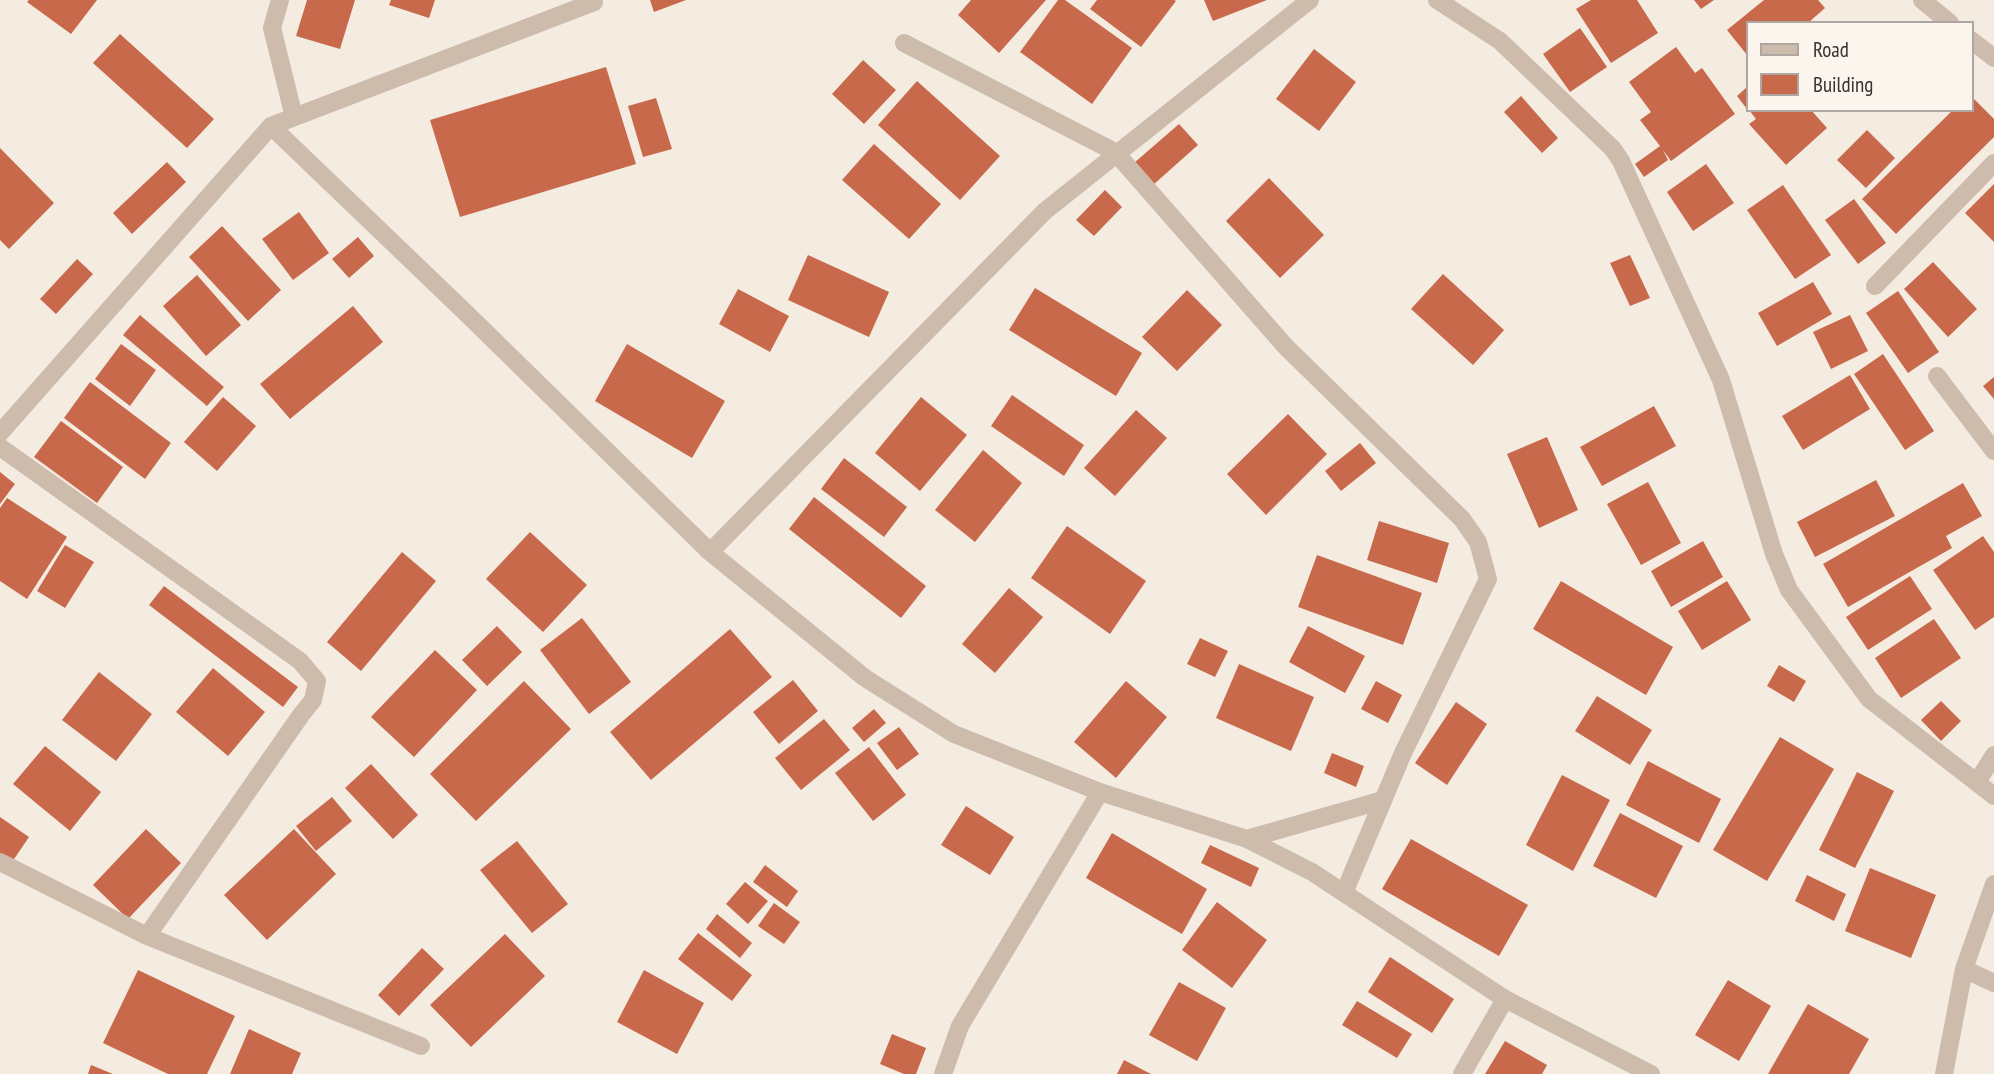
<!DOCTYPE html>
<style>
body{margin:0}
#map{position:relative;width:1994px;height:1074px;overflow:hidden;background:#f4ebe1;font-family:"PT Sans Narrow",sans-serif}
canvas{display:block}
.legend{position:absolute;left:1746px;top:21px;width:228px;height:91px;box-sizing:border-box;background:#fbf5ee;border:2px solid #aea6a0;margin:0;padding:9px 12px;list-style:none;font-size:21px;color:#3b302b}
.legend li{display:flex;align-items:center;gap:14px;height:35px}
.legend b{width:35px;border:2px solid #aea6a0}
</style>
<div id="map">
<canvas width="1994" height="1074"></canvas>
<ul class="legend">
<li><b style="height:9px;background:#cdbbac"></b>Road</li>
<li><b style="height:19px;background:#c8694b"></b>Building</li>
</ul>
</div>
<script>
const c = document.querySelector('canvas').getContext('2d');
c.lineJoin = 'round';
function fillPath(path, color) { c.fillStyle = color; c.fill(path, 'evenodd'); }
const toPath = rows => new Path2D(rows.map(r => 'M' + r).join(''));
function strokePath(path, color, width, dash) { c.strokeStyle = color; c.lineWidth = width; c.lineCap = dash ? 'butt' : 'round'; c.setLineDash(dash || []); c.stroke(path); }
fillPath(toPath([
 [29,0,97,0,71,34,27,2],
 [307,0,355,0,340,49,296,36],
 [391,0,435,0,429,18,389,5],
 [650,0,686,0,654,12],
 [971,0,1046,0,999,53,958,15],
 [1058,0,1065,0,1132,48,1092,104,1020,52],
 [1097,0,1174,0,1176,1,1141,47,1090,9],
 [1204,0,1267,0,1213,21],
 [1591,0,1637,0,1658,33,1611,63,1576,9],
 [1694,0,1714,0,1701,9],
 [1764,0,1818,0,1825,8,1808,23,1747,23,1747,55,1727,30],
 [1580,28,1607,67,1570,92,1543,54],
 [120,34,214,119,187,148,93,63],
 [1676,47,1695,73,1702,68,1735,114,1671,161,1663,150,1668,160,1644,177,1635,164,1660,146,1640,120,1651,112,1629,82],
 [1314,49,1356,82,1319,131,1276,99],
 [863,60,896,90,864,124,832,94],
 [606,67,636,164,460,217,430,120],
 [917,81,1000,156,960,200,878,125],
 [1747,87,1747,109,1737,96],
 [1521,96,1558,138,1542,153,1504,112],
 [1971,96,1994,119,1994,137,1896,234,1862,199,1953,110,1971,110],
 [656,98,672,149,643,157,628,106],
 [1749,110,1811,110,1827,128,1786,165,1749,124,1756,119],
 [1179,124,1198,145,1153,185,1134,163],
 [1867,130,1895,158,1866,188,1837,160],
 [874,144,941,204,909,239,842,180],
 [0,148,54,203,9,249,0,240],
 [167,162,186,182,132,234,113,213],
 [1706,164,1734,203,1693,231,1667,192],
 [1269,178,1324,235,1280,278,1226,221],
 [1994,184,1994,242,1965,213],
 [1783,185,1831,255,1795,279,1747,210],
 [1105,190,1122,207,1094,236,1076,220],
 [1854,199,1886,243,1858,264,1825,220],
 [299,212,329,253,293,280,262,239],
 [222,226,281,290,248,321,189,257],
 [358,237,374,256,349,278,332,259],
 [808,255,889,292,869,337,788,300],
 [1630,255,1650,298,1630,306,1610,263],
 [77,259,93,274,56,314,40,299],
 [1933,262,1977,309,1948,337,1904,289],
 [1443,274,1504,330,1473,365,1411,309],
 [197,275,241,325,206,356,163,306],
 [1813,282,1832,314,1777,346,1758,313],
 [1035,288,1142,353,1116,396,1009,330],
 [738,289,789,316,770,352,719,324],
 [1187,290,1222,325,1177,371,1142,337],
 [1898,291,1939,352,1908,373,1866,313],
 [353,306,383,342,290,419,260,384],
 [140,315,224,387,207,406,123,335],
 [1850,315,1868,351,1831,369,1813,332],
 [121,344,156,370,130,406,95,379],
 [627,344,725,401,692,458,595,401],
 [1883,354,1934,431,1905,450,1854,374],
 [1850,375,1870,409,1803,450,1782,416],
 [1994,377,1994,399,1983,386],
 [90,382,171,443,145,479,64,418],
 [1012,395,1084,445,1064,476,991,426],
 [223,397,256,426,217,471,184,442],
 [921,397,967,435,920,491,875,453],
 [1654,406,1676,446,1602,486,1580,447],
 [1136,410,1167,438,1115,496,1084,468],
 [1288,414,1327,454,1266,515,1227,474],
 [61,421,123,467,97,503,34,457],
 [1547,437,1578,510,1539,528,1507,454],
 [1360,443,1376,463,1341,491,1325,471],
 [983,450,1022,483,975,542,935,510],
 [844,458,907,507,884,537,821,489],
 [0,472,15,484,0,504],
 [1876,480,1895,516,1815,557,1797,522],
 [1648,482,1681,543,1641,565,1607,504],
 [1963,483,1982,516,1946,536,1952,548,1848,607,1823,564],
 [814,497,926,586,901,618,789,529],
 [7,498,67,537,27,599,0,581,0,508],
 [1379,521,1449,543,1437,583,1367,560],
 [1067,526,1146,581,1110,634,1031,578],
 [530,532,587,585,543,632,486,579],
 [1983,536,1994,552,1994,617,1975,630,1933,570],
 [1703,541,1723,577,1671,607,1651,571],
 [65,545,94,562,65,608,37,591],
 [402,552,436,581,361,671,327,642],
 [1317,555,1422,593,1403,645,1298,607],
 [1910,576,1932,609,1868,650,1846,617],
 [1561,581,1673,647,1646,695,1533,629],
 [1727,581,1751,620,1702,650,1678,611],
 [164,586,298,687,283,707,149,605],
 [1009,588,1043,617,995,673,962,644],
 [582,618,631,682,589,714,540,650],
 [1934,619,1961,658,1901,698,1875,658],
 [497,626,522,652,487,686,462,660],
 [1308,626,1365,656,1345,693,1289,662],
 [730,629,772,677,651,780,610,732],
 [1200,638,1228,651,1215,677,1187,664],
 [435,650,477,690,414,757,371,717],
 [1239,664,1314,697,1291,751,1216,718],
 [1779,665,1806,681,1794,702,1767,686],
 [213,668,265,712,228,756,176,712],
 [99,672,152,714,116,761,62,720],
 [793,680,818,711,779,744,753,712],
 [524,681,571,729,476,821,430,774],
 [1126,681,1167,717,1116,778,1074,742],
 [1376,681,1402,695,1388,723,1361,709],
 [1597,696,1652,730,1630,765,1575,731],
 [1941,701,1961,721,1941,741,1921,720],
 [1456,702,1487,724,1447,785,1415,763],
 [874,709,886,723,864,742,852,728],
 [824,719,850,750,801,790,775,758],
 [899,727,919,754,897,770,877,743],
 [1780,737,1834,769,1767,881,1713,850],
 [45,746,101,792,70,831,13,784],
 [869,747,906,795,873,821,835,773],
 [1332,753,1364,766,1356,787,1324,773],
 [1648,761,1721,799,1699,843,1626,805],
 [371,764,418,815,393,839,345,788],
 [1857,772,1894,791,1855,868,1819,850],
 [1562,775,1610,800,1573,871,1526,845],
 [332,797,352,821,316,851,296,826],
 [966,806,1014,837,990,875,941,845],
 [1620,813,1683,846,1656,898,1593,866],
 [0,817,29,837,10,865,0,859],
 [146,829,181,863,128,919,93,885],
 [294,829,336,874,267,940,224,895],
 [1112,833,1207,889,1182,934,1086,878],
 [1411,839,1528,905,1499,956,1382,889],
 [517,841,568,904,532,933,480,870],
 [1210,845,1259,868,1251,887,1201,863],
 [765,865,798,891,787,907,753,882],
 [1870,868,1936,895,1911,958,1845,931],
 [1807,875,1846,894,1834,921,1795,901],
 [745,882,768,901,748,924,726,904],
 [1217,902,1267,940,1232,988,1182,950],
 [774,903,800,922,784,944,758,926],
 [717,914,752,943,740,958,706,929],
 [698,933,752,975,732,1001,678,959],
 [505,934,545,976,471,1047,430,1005],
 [422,948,444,969,399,1016,378,995],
 [1390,957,1454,999,1432,1033,1368,992],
 [138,970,235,1016,207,1074,168,1074,103,1043],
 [644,970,704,1003,677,1054,617,1022],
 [1728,980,1771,1006,1739,1061,1695,1035],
 [1179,982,1226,1008,1197,1061,1149,1035],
 [1357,1001,1412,1034,1397,1058,1342,1025],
 [1808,1004,1869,1039,1849,1074,1768,1074],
 [249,1029,301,1053,292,1074,230,1074],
 [892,1034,926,1048,916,1074,904,1074,880,1064],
 [1505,1041,1547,1065,1542,1074,1485,1074],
 [1124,1060,1151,1074,1117,1074],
 [91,1065,113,1074,88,1074]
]), '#c8694b');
strokePath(toPath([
 [280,0,272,28,294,117],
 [1437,0,1500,41,1613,149,1621,161,1721,380,1774,554,1789,590,1869,699,1994,796],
 [1922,0,1950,23],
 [1971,40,1994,58],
 [904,43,1115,152,1286,347,1462,519,1478,542,1488,579,1403,753,1344,893],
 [271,126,466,313,710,552,865,678,954,734,1100,792,1247,839,1312,872,1505,999,1651,1074],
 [1875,286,1994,163],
 [1937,376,1994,451],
 [0,433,271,126,594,2],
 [0,447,300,661,317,681,313,700,301,715,147,936],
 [710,552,1045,211,1310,0],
 [1977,782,1994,755],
 [1247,839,1383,800],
 [0,862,147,936,421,1046],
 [1964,969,1994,983],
 [943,1074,960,1026,1100,792],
 [1462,1074,1505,999],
 [1944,1074,1964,969,1994,884]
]), '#cdbbac', 18);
</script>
